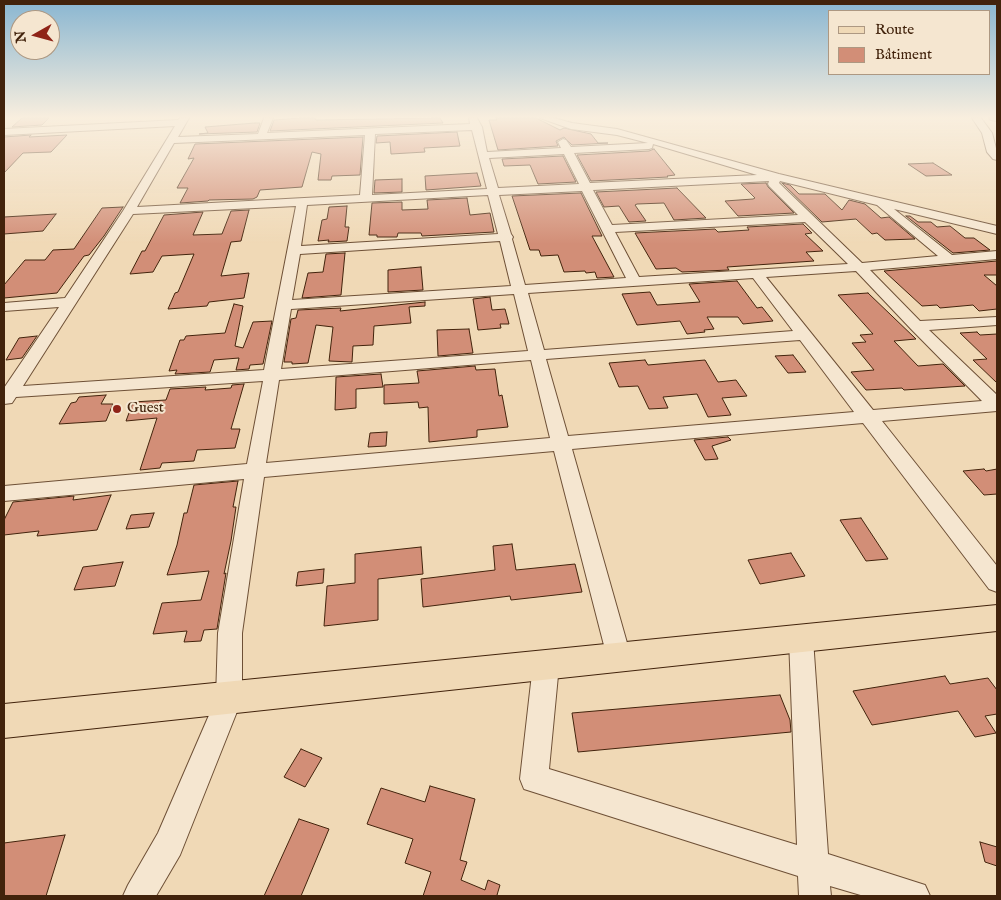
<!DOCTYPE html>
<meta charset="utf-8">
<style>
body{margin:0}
#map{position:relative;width:1001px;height:900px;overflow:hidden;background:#f0d9b6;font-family:"IM FELL English",serif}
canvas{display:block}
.frame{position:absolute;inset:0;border:5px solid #42230c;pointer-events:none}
.legend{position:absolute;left:828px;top:10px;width:162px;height:65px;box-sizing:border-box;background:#f5e6d0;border:1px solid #ad9882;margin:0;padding:6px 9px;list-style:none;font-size:15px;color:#42230c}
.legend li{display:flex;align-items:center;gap:10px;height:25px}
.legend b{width:25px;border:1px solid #ad9882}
.north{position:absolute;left:10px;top:10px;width:50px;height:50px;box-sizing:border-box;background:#f5e6d0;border:1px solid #ad9882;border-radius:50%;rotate:263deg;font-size:14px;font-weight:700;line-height:20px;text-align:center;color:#42230c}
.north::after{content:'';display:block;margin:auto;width:18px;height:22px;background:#8f2418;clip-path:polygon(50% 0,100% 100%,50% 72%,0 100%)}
</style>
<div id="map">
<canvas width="1001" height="900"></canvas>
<div class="frame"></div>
<ul class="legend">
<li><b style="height:6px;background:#f0d9b6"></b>Route</li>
<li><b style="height:14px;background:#d28e77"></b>Bâtiment</li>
</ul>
<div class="north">N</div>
</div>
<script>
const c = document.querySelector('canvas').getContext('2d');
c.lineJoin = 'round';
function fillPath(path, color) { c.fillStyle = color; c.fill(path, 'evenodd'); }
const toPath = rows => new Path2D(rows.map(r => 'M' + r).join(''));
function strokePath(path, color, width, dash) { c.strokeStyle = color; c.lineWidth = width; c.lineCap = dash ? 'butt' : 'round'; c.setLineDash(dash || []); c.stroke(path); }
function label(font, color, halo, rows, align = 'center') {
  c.font = font + ' "IM FELL English",serif'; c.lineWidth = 4; c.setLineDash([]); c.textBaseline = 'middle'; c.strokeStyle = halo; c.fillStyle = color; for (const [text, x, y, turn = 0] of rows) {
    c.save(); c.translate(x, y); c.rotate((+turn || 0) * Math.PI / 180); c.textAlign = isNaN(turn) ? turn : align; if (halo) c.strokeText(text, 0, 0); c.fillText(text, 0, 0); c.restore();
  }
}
const building = toPath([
 [22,118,49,118,42,125,12,127,22,118],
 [301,118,315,118,316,120,440,118,443,123,270,131,274,120,301,118],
 [496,118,536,118,560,130,564,128,591,134,598,143,608,143,572,145,564,137,556,141,558,146,498,150,489,120,497,120,496,118],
 [255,123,260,123,257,132,199,134,208,133,205,127,255,123],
 [457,132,460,146,424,148,425,152,391,154,390,142,376,143,377,136,457,132],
 [31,135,29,137,67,135,51,152,23,153,4,173,4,137,31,135],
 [363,137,360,175,332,176,331,180,318,180,321,154,312,152,302,187,260,190,257,197,253,199,209,200,208,201,180,203,188,188,177,188,194,158,188,159,195,144,363,137],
 [654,149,675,175,667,176,668,177,591,181,577,155,649,151,654,149],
 [563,156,576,182,538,184,530,165,504,166,502,159,563,156],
 [933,163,952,175,926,176,908,164,933,163],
 [477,173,481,186,426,190,425,176,477,173],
 [402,179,402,192,374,193,375,180,402,179],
 [766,183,768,187,794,213,738,216,725,201,753,199,755,198,741,184,766,183],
 [782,183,790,185,799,194,825,194,842,210,849,200,865,204,881,218,889,217,915,239,885,240,877,233,872,234,856,219,822,222,782,183],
 [677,188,706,218,674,220,664,203,637,204,635,205,646,221,629,222,619,206,604,207,596,192,677,188],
 [581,193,602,236,592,236,614,277,597,278,595,272,586,273,585,271,564,272,558,255,541,256,539,250,530,250,512,196,581,193],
 [467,198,470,215,490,213,494,232,422,236,421,233,398,233,397,237,377,237,377,235,369,235,372,203,402,202,402,210,428,209,427,200,467,198],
 [347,206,345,227,349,227,347,241,328,242,329,240,318,241,322,220,327,219,329,207,347,206],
 [123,207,104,236,89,255,84,256,57,293,4,298,4,285,25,260,45,260,53,250,74,249,102,208,123,207],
 [249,210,241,241,231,242,221,276,249,273,244,298,209,302,207,306,168,309,175,293,178,292,194,254,162,256,153,272,130,274,142,251,145,251,164,215,203,212,193,235,222,234,231,211,249,210],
 [56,214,43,231,4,234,4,217,56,214],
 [906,216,910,216,918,222,931,222,937,227,950,226,965,238,974,238,990,250,953,253,906,216],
 [803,224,812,233,805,234,823,251,806,252,814,261,727,267,729,270,682,272,676,268,656,269,635,233,715,229,718,232,749,230,747,227,803,224],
 [345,253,341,295,302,298,308,273,323,272,326,254,345,253],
 [997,261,997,275,984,275,997,286,997,309,979,311,973,305,940,308,937,305,922,306,884,271,997,261],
 [421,267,423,290,388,292,388,270,421,267],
 [737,281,757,308,762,307,773,321,743,324,738,317,707,317,714,329,704,330,705,332,687,334,680,321,637,325,622,294,650,292,657,305,700,302,689,284,737,281],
 [868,293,916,339,894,341,918,366,943,364,965,386,904,390,902,388,866,390,851,372,874,370,852,343,866,342,860,335,873,334,838,295,868,293],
 [490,297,492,310,505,309,509,324,500,324,501,328,478,330,473,299,490,297],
 [425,302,425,306,409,307,411,323,374,326,373,345,353,346,352,362,329,361,333,327,316,325,308,363,292,364,292,362,284,362,291,319,296,318,298,310,341,308,340,311,425,302],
 [234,304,243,306,235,346,243,348,253,322,272,321,263,364,250,365,249,369,236,370,239,358,214,360,210,372,175,374,177,370,169,371,180,340,184,340,186,336,225,333,234,304],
 [469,329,473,353,438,356,437,330,469,329],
 [977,332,980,335,997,334,997,383,973,360,987,359,960,333,977,332],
 [37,336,22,358,6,360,19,338,37,336],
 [793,355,806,372,788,373,775,356,793,355],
 [645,360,648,365,705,360,718,382,736,380,747,396,722,398,731,415,708,417,697,394,663,397,668,408,649,409,638,386,619,387,609,363,645,360],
 [475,366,476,370,495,369,499,396,502,395,508,427,477,430,477,437,429,442,428,407,419,408,418,402,384,404,384,385,419,383,417,371,475,366],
 [381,374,383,387,356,389,356,408,335,410,336,377,381,374],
 [244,384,231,429,240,429,235,448,197,450,194,461,162,463,160,468,140,470,157,418,126,421,133,402,166,400,170,389,206,387,205,390,231,388,232,385,244,384],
 [106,395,101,404,113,404,106,421,59,424,71,403,76,402,79,397,106,395],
 [387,432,386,446,368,447,370,433,387,432],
 [728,437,731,440,712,446,718,459,705,460,694,440,728,437],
 [984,469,986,471,997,469,997,494,984,495,963,471,984,469],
 [238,481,233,507,236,507,231,541,224,574,226,573,217,629,204,630,201,641,184,642,187,631,153,634,162,603,201,600,209,571,167,575,177,545,184,513,187,513,194,485,238,481],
 [111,495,97,530,37,536,39,531,4,535,4,520,13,502,74,496,73,500,111,495],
 [154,513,149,527,126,529,131,515,154,513],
 [861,518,888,559,866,561,840,520,861,518],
 [512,544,516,570,575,564,582,592,511,600,510,596,423,607,421,579,495,570,493,546,512,544],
 [421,547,423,574,378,579,378,620,324,626,327,586,355,583,355,554,421,547],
 [791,553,805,576,760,584,748,560,791,553],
 [123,562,115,586,74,590,83,567,123,562],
 [324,569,323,583,296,586,298,572,324,569],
 [945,676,950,684,988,678,997,690,997,714,985,716,996,733,975,737,958,711,872,725,853,691,945,676],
 [780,695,790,720,791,732,578,752,572,713,780,695],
 [301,749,322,758,305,787,284,777,301,749],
 [430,786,475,799,460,860,467,862,461,880,485,890,488,880,500,885,497,895,499,896,423,896,431,872,405,863,413,839,367,824,381,788,425,802,430,786],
 [299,819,329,829,301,896,264,896,299,819],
 [65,835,46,896,4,896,4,843,65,835],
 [980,842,997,847,997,866,985,862,980,842]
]);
fillPath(building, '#d28e77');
strokePath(building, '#42230c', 1);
const minor = toPath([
 [180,118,189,118,178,137,258,134,264,118,273,118,267,133,470,124,469,118,477,118,482,127,487,152,561,148,558,142,563,139,566,140,571,147,648,143,617,135,571,129,540,118,554,118,572,123,617,129,779,174,997,226,997,234,894,209,952,255,997,251,997,259,870,270,920,321,997,317,997,325,929,330,997,395,997,411,882,421,997,566,997,592,989,589,863,423,572,449,631,657,628,665,619,669,610,665,607,657,554,451,264,477,242,633,242,699,180,855,156,896,123,896,128,885,158,833,216,699,218,633,244,479,4,501,4,486,247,464,263,381,16,397,12,403,4,404,4,388,59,307,4,311,4,303,65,298,123,211,175,126,4,135,4,129,178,120,180,118],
 [472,130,487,189,372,195,375,134,472,130],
 [365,135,360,195,137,207,174,143,365,135],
 [653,144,757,175,590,183,574,153,649,149,652,148,653,144],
 [564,154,579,184,498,188,489,158,564,154],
 [769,181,768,184,769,186,798,215,612,225,593,190,769,181],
 [780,181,877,205,938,256,862,263,779,183,780,181],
 [582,191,626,278,525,285,512,239,513,237,511,234,499,195,582,191],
 [488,195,498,234,301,246,307,205,488,195],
 [296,206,264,370,23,386,133,214,296,206],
 [805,222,848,264,639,277,615,232,805,222],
 [500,241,511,286,292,300,300,254,500,241],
 [856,271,911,329,982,401,873,410,766,277,856,271],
 [753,278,793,331,544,350,528,293,753,278],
 [514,294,528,351,281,369,291,309,514,294],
 [800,340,854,412,568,436,546,359,800,340],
 [531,360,550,438,266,463,279,380,531,360],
 [972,118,981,118,992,133,997,152,997,160,993,159,987,152,982,133,972,118],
 [989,118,997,118,997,121,991,120,989,118],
 [801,628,810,631,813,639,828,854,925,885,930,896,864,896,830,886,831,896,799,896,798,876,524,789,520,779,533,665,537,657,546,653,555,657,559,665,549,769,797,845,789,639,792,631,801,628]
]);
const major = toPath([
 [997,605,997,631,4,738,4,704,997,605]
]);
strokePath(minor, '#6e5036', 2);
strokePath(major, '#42230c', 2);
fillPath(minor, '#f5e6d0');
fillPath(major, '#f0d9b6');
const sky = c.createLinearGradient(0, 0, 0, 244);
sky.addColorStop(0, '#89b6d1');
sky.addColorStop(0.48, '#f8eede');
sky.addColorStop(1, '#f8eede00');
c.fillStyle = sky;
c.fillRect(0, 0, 1001, 244);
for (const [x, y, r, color] of [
 [117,409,5,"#8f2418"]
]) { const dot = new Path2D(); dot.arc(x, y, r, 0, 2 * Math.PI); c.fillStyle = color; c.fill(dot); strokePath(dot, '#f5e6d0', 2); }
label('15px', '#42230c', '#f5e6d0', [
 ["Guest",127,409]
], 'left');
</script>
